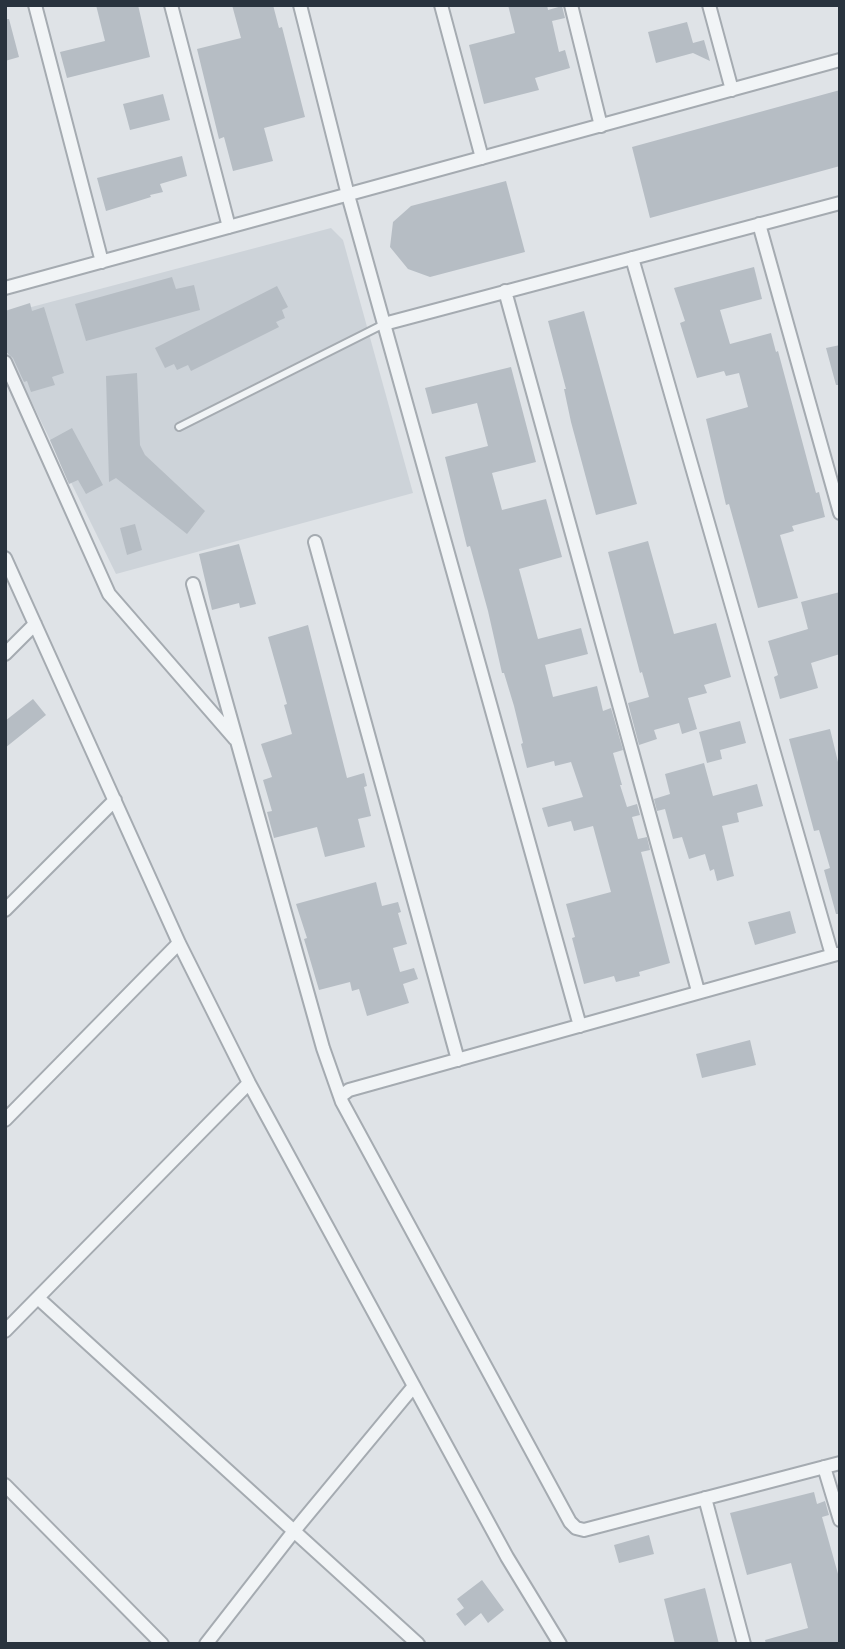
<!DOCTYPE html>
<style>
body{margin:0}
#map{position:relative;width:845px;height:1649px;overflow:hidden;background:#dfe3e7;font-family:Roboto,sans-serif}
canvas{display:block}
.frame{position:absolute;inset:0;border:7px solid #29333e;pointer-events:none}
</style>
<div id="map">
<canvas width="845" height="1649"></canvas>
<div class="frame"></div>
</div>
<script>
const c = document.querySelector('canvas').getContext('2d');
c.lineJoin = 'round';
function fillPath(path, color) { c.fillStyle = color; c.fill(path, 'evenodd'); }
const toPath = rows => new Path2D(rows.map(r => 'M' + r).join(''));
function strokePath(path, color, width, dash) { c.strokeStyle = color; c.lineWidth = width; c.lineCap = dash ? 'butt' : 'round'; c.setLineDash(dash || []); c.stroke(path); }
fillPath(toPath([
 [331,228,343,240,413,493,116,574,5,348,5,314]
]), '#cdd3d9');
fillPath(toPath([
 [96,5,138,5,150,57,67,78,60,52,105,41],
 [232,5,273,5,279,28,282,27,305,117,264,128,273,161,233,171,224,137,219,139,197,49,241,38],
 [508,5,547,5,548,10,562,6,565,18,552,21,559,52,565,50,570,68,535,78,539,90,484,104,469,45,515,33],
 [5,19,9,19,19,57,5,61],
 [687,22,693,43,704,40,710,61,693,53,656,63,648,32],
 [840,90,840,166,650,218,632,147],
 [163,94,170,120,130,130,123,104],
 [182,156,187,176,160,184,163,192,150,195,151,197,106,211,97,178],
 [506,181,525,252,430,277,408,269,390,247,393,222,411,206],
 [754,267,762,299,720,310,730,344,771,333,776,352,778,351,816,493,819,492,825,517,792,526,794,531,780,535,798,598,758,608,729,504,726,505,706,419,748,407,739,373,726,376,724,371,697,378,680,323,685,321,674,288],
 [172,277,176,289,194,285,200,310,86,341,75,304],
 [277,286,288,307,282,310,285,318,276,322,279,327,191,371,188,365,177,370,174,364,165,368,155,348],
 [30,303,32,311,44,307,64,373,52,377,55,385,31,392,27,381,24,382,13,358,5,351,5,311],
 [584,311,637,504,596,515,571,422,564,389,566,389,548,321],
 [840,345,840,385,836,385,826,348],
 [511,367,536,462,492,473,502,510,546,499,562,557,519,569,529,606,538,639,581,628,588,654,545,665,553,697,597,686,603,711,611,708,623,750,613,753,622,785,620,785,627,807,637,804,640,815,632,817,638,839,647,837,650,850,641,852,670,963,639,972,640,976,616,982,614,976,584,984,572,938,575,937,566,904,611,892,593,826,574,831,571,821,548,827,542,808,583,797,571,762,555,766,554,761,527,768,521,744,523,743,514,706,504,673,502,673,488,611,470,546,467,547,445,457,488,446,477,403,432,414,425,388],
 [137,373,140,445,145,455,205,511,187,534,116,478,109,482,106,376],
 [72,428,103,485,86,494,78,480,69,484,50,440],
 [135,524,142,550,127,555,120,528],
 [648,541,674,634,716,623,731,677,704,685,707,693,688,698,697,729,682,734,679,723,654,730,657,739,639,745,628,703,649,697,642,672,640,673,608,552],
 [239,544,256,604,240,608,239,603,212,610,199,554],
 [840,592,840,654,811,663,818,688,780,699,774,677,778,675,768,641,808,629,801,602],
 [308,625,347,778,364,773,367,786,364,787,371,816,358,819,365,847,325,857,317,827,274,838,267,812,272,811,263,780,272,777,261,744,292,734,284,705,287,704,268,637],
 [33,699,46,715,5,748,5,721],
 [740,721,746,743,720,750,722,759,707,763,699,732],
 [830,729,838,762,840,762,840,914,836,914,824,870,830,868,819,830,814,831,789,739],
 [704,763,713,796,757,784,763,806,737,813,739,822,722,826,734,876,717,881,714,869,710,871,705,854,689,859,682,837,673,839,665,809,657,811,654,799,670,794,665,774],
 [376,882,382,906,398,902,401,912,398,913,407,944,393,948,400,972,414,968,418,979,403,984,409,1003,367,1016,359,989,352,991,350,982,319,990,304,939,307,938,296,904],
 [790,911,796,933,755,945,748,922],
 [750,1040,756,1065,702,1078,696,1054],
 [814,1492,817,1504,825,1501,829,1515,822,1517,840,1581,840,1644,766,1644,765,1640,808,1628,791,1563,747,1575,730,1513],
 [649,1535,654,1554,619,1563,614,1545],
 [482,1580,504,1610,488,1623,481,1613,465,1626,456,1614,464,1608,457,1599],
 [705,1588,719,1644,675,1644,664,1599]
]), '#b6bdc4');
const lane = toPath([
 [179,427,384,324]
]);
const street = toPath([
 [35,5,102,262],
 [171,5,229,227],
 [300,5,348,195,580,1026],
 [441,5,482,158],
 [571,5,601,126],
 [709,5,732,90],
 [759,224,840,513],
 [632,258,832,955],
 [5,288,840,60],
 [505,291,698,991],
 [384,324,840,203],
 [5,362,109,594,235,739],
 [315,542,458,1060],
 [5,558,179,943,249,1083,507,1557,560,1644],
 [193,584,323,1048,342,1102,570,1522,576,1528,584,1530,840,1463],
 [5,654,35,624],
 [5,910,115,800],
 [341,1096,349,1090,837,954],
 [5,1120,179,943],
 [38,1298,418,1644],
 [5,1331,249,1083],
 [824,1467,840,1520],
 [5,1485,162,1644],
 [705,1498,744,1644],
 [206,1644,294,1531,414,1386]
]);
strokePath(lane, '#a5abb1', 10);
strokePath(street, '#a5abb1', 16);
strokePath(lane, '#f1f4f6', 6);
strokePath(street, '#f1f4f6', 12);
</script>
